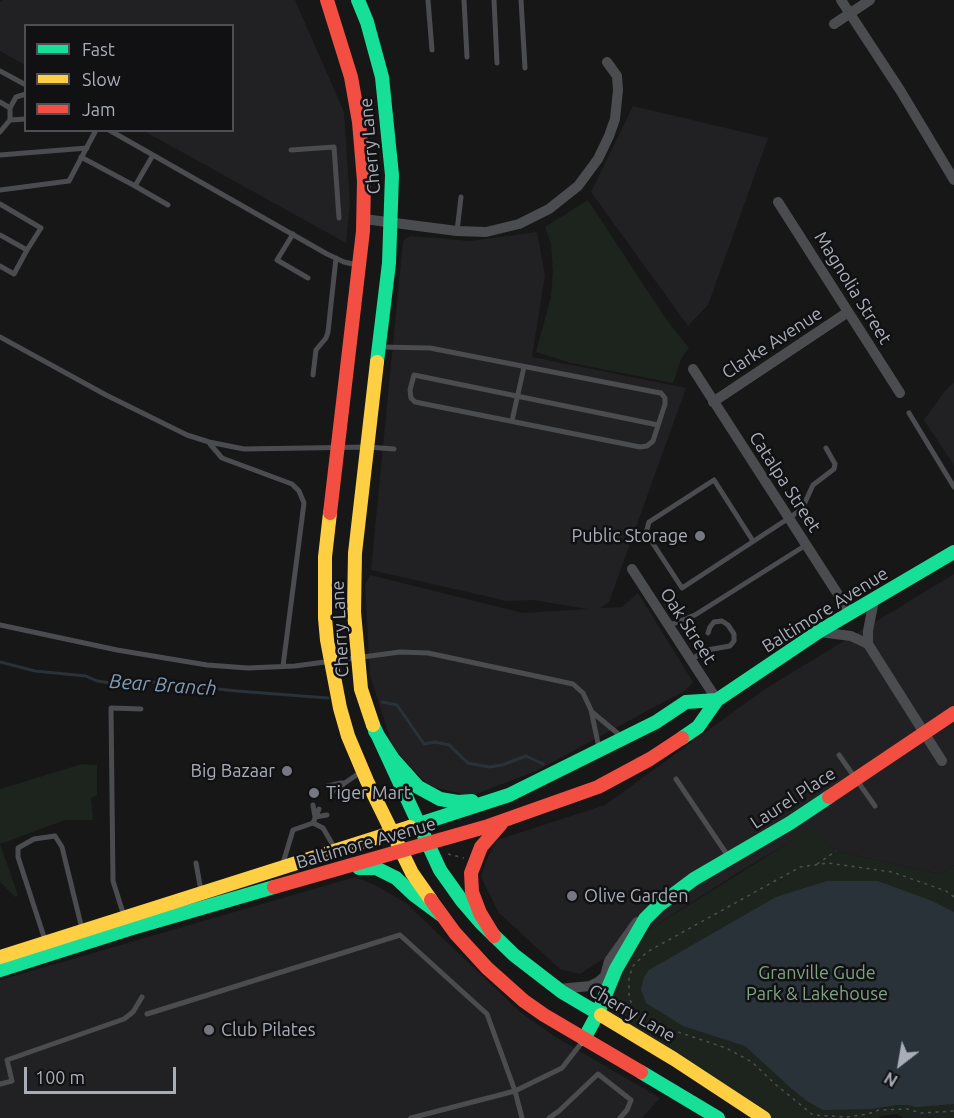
<!DOCTYPE html>
<style>
body{margin:0}
#map{position:relative;width:954px;height:1118px;overflow:hidden;background:#171717;font-family:Ubuntu,sans-serif}
canvas{display:block}
.legend{position:absolute;left:24px;top:24px;width:210px;height:108px;box-sizing:border-box;background:#111113;border:2px solid #4d4f55;margin:0;padding:8px 10px;list-style:none;font-size:18px;color:#a8adb8}
.legend li{display:flex;align-items:center;gap:12px;height:30px}
.legend b{width:30px;border:2px solid #4d4f55}
.north{position:absolute;left:870px;top:1034px;width:60px;height:60px;-webkit-text-stroke:4px #111113;paint-order:stroke;rotate:211deg;font-size:16px;font-weight:700;line-height:24px;text-align:center;color:#a8adb8}
.north::after{content:'';display:block;margin:auto;width:21px;height:27px;background:#a8adb8;clip-path:polygon(50% 0,100% 100%,50% 72%,0 100%)}
.scale{position:absolute;left:24px;top:1067px;width:152px;height:27px;box-sizing:border-box;border:3px solid #a8adb8;border-top:0;padding-left:8px;font-size:18px;line-height:21px;white-space:nowrap;color:#a8adb8;-webkit-text-stroke:4px #111113;paint-order:stroke}
</style>
<div id="map">
<canvas width="954" height="1118"></canvas>
<ul class="legend">
<li><b style="height:8px;background:#16e098"></b>Fast</li>
<li><b style="height:8px;background:#ffcf43"></b>Slow</li>
<li><b style="height:8px;background:#f24e42"></b>Jam</li>
</ul>
<div class="north">N</div>
<div class="scale">100 m</div>
</div>
<script>
const c = document.querySelector('canvas').getContext('2d');
c.lineJoin = 'round';
function fillPath(path, color) { c.fillStyle = color; c.fill(path, 'evenodd'); }
const toPath = rows => new Path2D(rows.map(r => 'M' + r).join(''));
function strokePath(path, color, width, dash) { c.strokeStyle = color; c.lineWidth = width; c.lineCap = dash ? 'butt' : 'round'; c.setLineDash(dash || []); c.stroke(path); }
function label(font, color, halo, rows, align = 'center') {
  c.font = font + ' Ubuntu,sans-serif'; c.lineWidth = 5; c.setLineDash([]); c.textBaseline = 'middle'; c.strokeStyle = halo; c.fillStyle = color; for (const [text, x, y, turn = 0] of rows) {
    c.save(); c.translate(x, y); c.rotate((+turn || 0) * Math.PI / 180); c.textAlign = isNaN(turn) ? turn : align; if (halo) c.strokeText(text, 0, 0); c.fillText(text, 0, 0); c.restore();
  }
}
fillPath(toPath([
 [3,0,295,0,344,112,350,203,346,243,144,131,232,130,232,26,26,26,25,65,0,51,0,2],
 [633,106,768,138,708,305,688,326,591,192],
 [537,232,545,275,532,357,686,388,609,602,600,608,622,607,638,593,693,682,686,690,536,771,471,796,429,786,393,748,370,675,365,585,370,575,523,613,587,609,533,600,507,601,371,570,403,241,410,236,470,241],
 [954,382,954,465,924,420,944,392],
 [954,574,954,865,940,874,836,851,812,829,744,869,580,974,560,969,499,913,481,877,486,861,497,840,605,805,765,689],
 [355,877,375,885,406,903,519,1011,554,1036,660,1098,642,1118,0,1118,0,980]
]), '#212123');
fillPath(toPath([
 [588,200,666,319,689,348,681,359,673,383,571,363,536,352,551,297,553,272,551,244,545,227],
 [82,764,97,765,97,795,91,798,93,820,65,820,0,844,18,895,15,897,0,882,0,789],
 [812,828,836,851,940,874,954,865,954,1118,903,1118,897,1114,881,1116,879,1118,759,1118,597,1015,633,940]
]), '#1d241e');
fillPath(toPath([
 [827,881,878,881,932,901,954,912,954,1104,916,1107,908,1105,896,1105,871,1109,823,1110,807,1101,792,1089,745,1046,683,1026,646,1003,641,990,644,977,649,970,776,897]
]), '#2a3239');
strokePath(toPath([
 [0,662,35,671,86,676,97,681,117,684,129,681,153,682,237,691,328,698],
 [382,702,397,705,424,744,435,742,449,745,468,763,489,767,502,765,526,756,543,764]
]), '#2a3239', 3);
strokePath(toPath([
 [448,854,464,858],
 [817,864,836,851],
 [954,897,946,891,892,872,828,863,800,867,647,952,633,966,629,978,629,996,633,1009,666,1028,726,1048,752,1062,775,1084,813,1115,847,1117,868,1114,879,1110,907,1109,921,1113,954,1111]
]), '#4d4e52', 1.5, [3, 4.5]);
strokePath(toPath([
 [428,0,432,50],
 [464,0,467,57],
 [494,0,497,63],
 [521,0,525,68],
 [0,71,26,85],
 [0,102,10,108,10,120],
 [10,108,16,97,26,94],
 [109,130,327,254,344,262,357,265],
 [0,132,10,120,26,119],
 [291,150,334,147,339,218],
 [0,155,87,148],
 [81,157,135,186,153,155],
 [135,186,168,205],
 [0,190,69,181,96,130],
 [0,204,41,228,27,250,0,235],
 [457,231,461,197],
 [293,234,277,260,308,278],
 [0,266,14,274,27,250],
 [0,337,106,395,187,435,209,442,244,449,368,447,394,449],
 [381,347,430,348,655,392,661,393,665,398,665,404,653,441,647,446,640,447,415,402,411,398,410,390,414,375,658,425],
 [313,375,316,350,326,338,328,332,336,258],
 [909,413,954,487],
 [512,421,524,367],
 [210,444,222,458,292,484,299,491,304,503,283,666],
 [753,541,714,480,649,522,646,533,682,588,789,518,802,509,813,485,834,469,835,464,826,448],
 [0,625,117,650,207,665,248,668,295,666,400,652,428,653,573,684,583,693,591,710,599,748],
 [668,626,695,615,806,545],
 [690,660,707,650,730,646,734,641,734,634,728,625,722,621,714,622,710,627,708,633],
 [592,712,622,737],
 [839,755,875,806],
 [676,779,728,856],
 [327,786,341,783],
 [333,791,361,772],
 [341,797,343,783],
 [313,805,315,817],
 [315,817,327,815],
 [313,823,323,828,334,847],
 [196,863,201,891],
 [283,863,293,830,313,823,319,809],
 [124,916,113,881,111,708,141,709],
 [45,940,18,857,18,848,34,839,55,836,62,847,82,929],
 [147,1014,400,935,487,1014,515,1091,522,1118],
 [0,1084,12,1081,7,1060,124,1019,133,1012,142,997],
 [411,1118,515,1091,562,1068,583,1041],
 [549,1118,559,1111,598,1074,631,1100,627,1110,620,1118]
]), '#4b4c50', 5);
strokePath(toPath([
 [841,0,900,90,954,180],
 [834,24,870,0],
 [778,202,900,393],
 [364,219,457,231,486,232,519,224,549,209,578,186,598,159,609,136,615,119,618,90,617,76,607,62],
 [693,369,850,613],
 [713,402,848,312],
 [632,569,717,700],
 [819,632,851,636,868,644,942,761],
 [868,644,868,631,874,600],
 [559,989,590,986,598,982,605,976,609,961,637,922]
]), '#4b4c50', 10);
strokePath(toPath([
 [358,0,367,22,382,77,392,175,389,263,377,362],
 [373,725,440,870,462,901,481,923,514,955,562,992,601,1015],
 [375,731,393,759,418,787,440,799,458,802,472,801],
 [682,738,698,727,717,700,818,632,954,552],
 [410,827,509,795,656,722,686,702,717,700],
 [359,868,376,868,396,878,414,895,441,915],
 [0,970,129,929,274,887],
 [584,1039,597,1015,616,969,645,919,658,906,694,879,790,823,829,797],
 [641,1072,718,1118]
]), '#16e098', 14);
strokePath(toPath([
 [330,513,325,557,325,618,327,640,340,708,348,736,367,781,412,873,431,900],
 [373,725,361,689,354,612,355,553,377,362],
 [0,957,410,827],
 [601,1015,674,1059,764,1118]
]), '#ffcf43', 14);
strokePath(toPath([
 [327,0,351,77,359,122,364,181,363,231,330,513],
 [829,797,954,713],
 [274,887,485,827,598,787,650,759,682,738],
 [431,900,455,933,487,968,524,1001,544,1015,641,1072],
 [494,936,480,913,472,892,471,873,481,847,501,824]
]), '#f24e42', 14);
for (const [x, y, r, color] of [
 [700,536,6,"#757880"],
 [287,771,6,"#757880"],
 [314,793,6,"#757880"],
 [572,896,6,"#757880"],
 [209,1030,6,"#757880"]
]) { const dot = new Path2D(); dot.arc(x, y, r, 0, 2 * Math.PI); c.fillStyle = color; c.fill(dot); strokePath(dot, '#111113', 2); }
label('18px', '#a8adb8', '#111113', [
 ["Cherry Lane",370,146,-95],
 ["Magnolia Street",853,288,58],
 ["Clarke Avenue",772,343,-33],
 ["Catalpa Street",785,482,57],
 ["Baltimore Avenue",825,610,-32],
 ["Oak Street",688,626,57],
 ["Cherry Lane",340,629,-93],
 ["Laurel Place",793,798,-33],
 ["Baltimore Avenue",366,843,-16],
 ["Cherry Lane",632,1013,30]
]);
label('18px', '#a8adb8', '#111113', [
 ["Public Storage",688,536,"right"],
 ["Big Bazaar",275,771,"right"],
 ["Tiger Mart",326,793],
 ["Olive Garden",584,896],
 ["Club Pilates",221,1030]
], 'left');
label('18px', '#7fa381', '#111113', [
 ["Granville Gude",817,973],
 ["Park & Lakehouse",817,994]
]);
label('italic 20px', '#7f9bb3', '#111113', [
 ["Bear Branch",163,685,4]
]);
</script>
